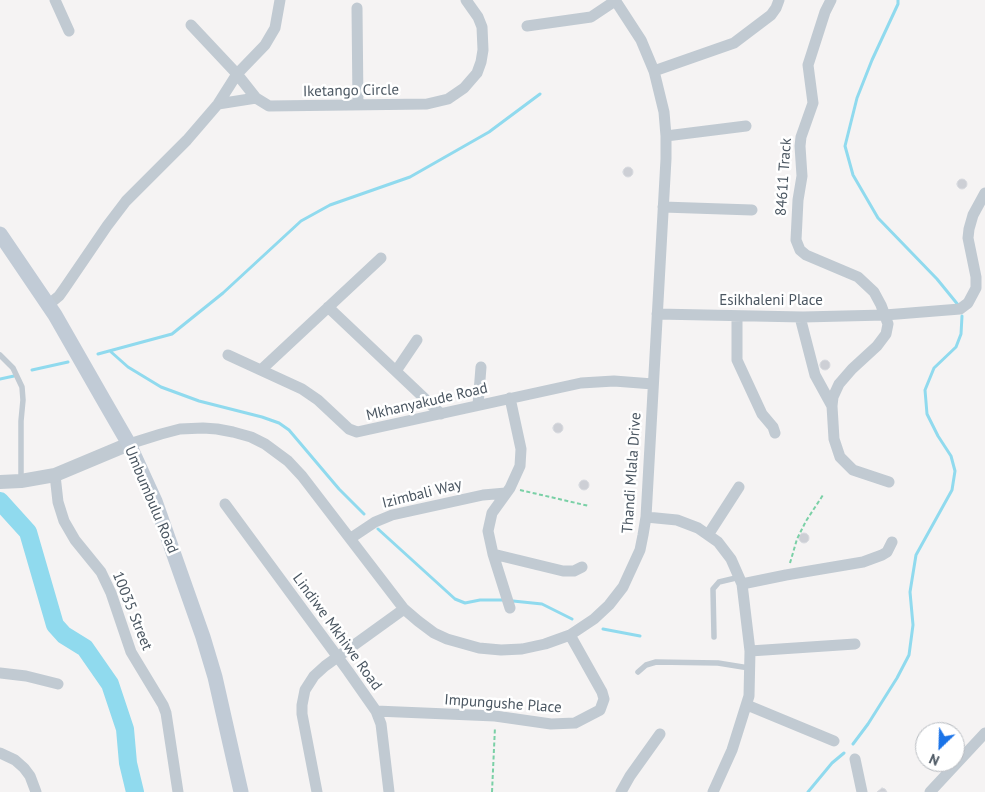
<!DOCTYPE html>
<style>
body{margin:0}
#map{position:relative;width:985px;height:792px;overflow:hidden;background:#f5f3f3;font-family:"PT Sans",sans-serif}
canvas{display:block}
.north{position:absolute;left:915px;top:722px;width:50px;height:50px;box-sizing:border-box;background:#fff;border:1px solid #b7bbc0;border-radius:50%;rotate:204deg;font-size:14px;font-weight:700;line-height:20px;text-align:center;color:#4a5661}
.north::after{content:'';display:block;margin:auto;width:18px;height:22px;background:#1a73e8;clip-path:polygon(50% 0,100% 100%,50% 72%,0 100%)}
</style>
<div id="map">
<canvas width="985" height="792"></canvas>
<div class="north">N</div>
</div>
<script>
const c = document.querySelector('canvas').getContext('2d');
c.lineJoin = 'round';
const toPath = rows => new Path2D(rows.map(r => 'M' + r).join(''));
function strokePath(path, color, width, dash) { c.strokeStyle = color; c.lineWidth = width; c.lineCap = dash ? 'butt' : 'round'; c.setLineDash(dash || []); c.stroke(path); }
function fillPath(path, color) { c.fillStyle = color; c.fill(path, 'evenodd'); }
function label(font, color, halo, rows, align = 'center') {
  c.font = font + ' "PT Sans",sans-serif'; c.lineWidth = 5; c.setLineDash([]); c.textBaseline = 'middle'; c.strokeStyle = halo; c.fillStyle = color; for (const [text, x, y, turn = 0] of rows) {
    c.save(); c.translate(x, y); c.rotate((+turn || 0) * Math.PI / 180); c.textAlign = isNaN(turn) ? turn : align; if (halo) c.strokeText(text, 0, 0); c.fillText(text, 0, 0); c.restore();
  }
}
strokePath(toPath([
 [898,0,898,4,872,60,857,98,845,146,853,175,878,218,937,279,959,306],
 [110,351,128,367,161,387,199,401,262,417,279,423,289,430,339,489,364,514],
 [98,354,172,334,223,293,301,221,330,205,410,177,489,132,540,94],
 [32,370,68,362],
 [0,379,14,376],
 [378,529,455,599,465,603,480,600,504,600],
 [513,601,542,604,572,619],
 [603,629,640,636],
 [853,744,868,724,897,678,909,655,913,625,910,592,916,555,952,490,955,471,951,456,938,436,927,414,925,390,934,368,956,347,961,334,962,316],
 [808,792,832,763,844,753]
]), '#90daee', 3);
strokePath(toPath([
 [0,501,28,532,55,625,64,635,85,648,110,684,125,729,128,763,135,792]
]), '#90daee', 18);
const building = toPath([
 '623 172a5 5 0 1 1 10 0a5 5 0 1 1-10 0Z',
 '957 184a5 5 0 1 1 10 0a5 5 0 1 1-10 0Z',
 '820 365a5 5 0 1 1 10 0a5 5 0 1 1-10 0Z',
 '553 428a5 5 0 1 1 10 0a5 5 0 1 1-10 0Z',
 '579 485a5 5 0 1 1 10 0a5 5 0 1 1-10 0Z',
 '799 538a5 5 0 1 1 10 0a5 5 0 1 1-10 0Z',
 [882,788,885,789,887,792,877,792,882,788]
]);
fillPath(building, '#cdcfd5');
strokePath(building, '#d7d9de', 1);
strokePath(toPath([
 [520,490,589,506],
 [790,563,797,539,806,521,823,495],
 [492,792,495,727]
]), '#7ad0a6', 2, [4, 2.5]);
strokePath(toPath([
 [0,355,13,368,22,387,23,400,21,421,21,481],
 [714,637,713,589,719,582,740,577],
 [638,672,646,665,656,662,718,663,749,668]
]), '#c1cad2', 5.5);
strokePath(toPath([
 [55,0,69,31],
 [831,0,825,12,808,65,813,103,801,137,800,146,802,176,798,200,796,240,800,250,806,255,858,277,874,292,881,305,888,324,886,334,877,346,852,369,839,384,833,397,832,406,834,439,840,457,853,470,889,482],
 [357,8,358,105],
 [191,25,237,74,256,98,269,106,427,104,448,99,464,88,477,73,481,62,483,50,482,27,478,17,466,0],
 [527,26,591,17,615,1],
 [654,71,734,43,771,15,776,8,779,0],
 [218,104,256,98],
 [666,136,746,126],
 [663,207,752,210],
 [48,305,59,296,64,289,107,226,126,201,187,140,218,104,237,74,265,45,275,28,280,0],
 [328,307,441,414],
 [657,314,803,317,885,315,960,309,968,303,976,288,976,277,968,238,969,229,973,215,985,193],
 [737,317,737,360,762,414,773,427,775,433],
 [800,317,815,375,832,406],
 [228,355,302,389,318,400,349,429,357,432,581,383,614,381,653,384],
 [262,369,381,258],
 [396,371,417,340],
 [478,405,481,367],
 [129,444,161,434,180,429,203,428,217,429,233,432,251,437,265,444,288,461,302,476,404,609,418,621,434,633,447,639,479,648,501,650,522,649,545,644,570,635,594,619,609,605,623,587,640,550,643,535,646,517,666,159,666,136,664,112,654,71,641,40,615,0],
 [55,475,58,502,64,521,75,540,101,572,111,593,131,652,163,705,166,713,178,792],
 [225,504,348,671,376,711,381,724,389,792],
 [646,517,677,520,698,528,718,542,731,559,742,584,750,651,749,696,732,750,713,792],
 [708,535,739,487],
 [351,538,375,522,392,515,483,495,506,493],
 [493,554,563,571,574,571,582,567],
 [742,584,786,575,863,562,882,555,887,552,892,542],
 [510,608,493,554,488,531,492,513,510,488,520,466,521,449,510,398],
 [750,651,855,644],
 [0,673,26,676,58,684],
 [747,705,834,741],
 [376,711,495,716,551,724,575,723,600,710,604,699,602,692,570,635],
 [0,753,15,760,24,768,30,776,36,792],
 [855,759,862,792],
 [317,792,302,714,302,705,305,690,314,676,325,666,404,609],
 [621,792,630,776,660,734],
 [930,792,985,733]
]), '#c1cad2', 11);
strokePath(toPath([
 [0,482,21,481,55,475,129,444]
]), '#c1cad2', 14);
strokePath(toPath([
 [0,234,55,315,103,399,129,444,155,501,203,637,215,677,241,792]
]), '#c1cbd6', 15);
label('15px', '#4a5661', '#fff', [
 ["Iketango Circle",351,91,-1],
 ["84611 Track",784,177,-86],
 ["Esikhaleni Place",771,301],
 ["Mkhanyakude Road",427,402,-13],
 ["Thandi Mlala Drive",632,473,-86],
 ["Izimbali Way",422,494,-14],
 ["Umbumbulu Road",151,500,67],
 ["10035 Street",132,611,68],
 ["Lindiwe Mkhiwe Road",337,632,54],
 ["Impungushe Place",503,704,4]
]);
</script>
